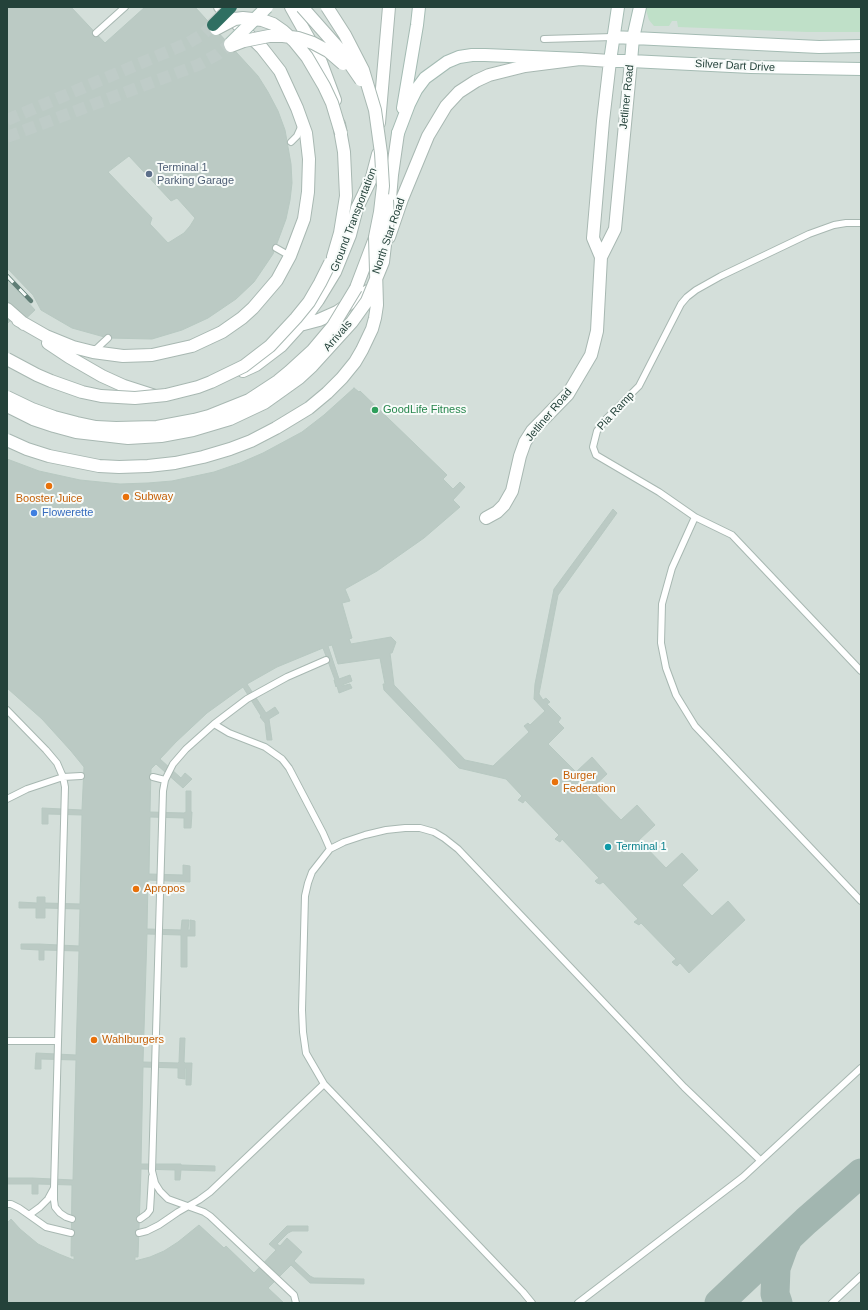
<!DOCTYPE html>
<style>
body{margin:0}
#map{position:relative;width:868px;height:1310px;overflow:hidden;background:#e6efeb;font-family:Arial,sans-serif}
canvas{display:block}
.frame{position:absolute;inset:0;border:8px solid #24423a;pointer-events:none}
</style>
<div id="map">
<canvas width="868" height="1310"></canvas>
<div class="frame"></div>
</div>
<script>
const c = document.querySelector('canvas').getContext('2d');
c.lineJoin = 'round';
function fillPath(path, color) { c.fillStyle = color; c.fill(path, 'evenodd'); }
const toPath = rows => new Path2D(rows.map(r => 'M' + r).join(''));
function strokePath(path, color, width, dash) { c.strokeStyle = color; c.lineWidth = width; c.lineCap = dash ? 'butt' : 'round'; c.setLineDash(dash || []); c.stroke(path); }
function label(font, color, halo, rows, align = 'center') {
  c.font = font + ' Arial,sans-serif'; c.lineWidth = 4; c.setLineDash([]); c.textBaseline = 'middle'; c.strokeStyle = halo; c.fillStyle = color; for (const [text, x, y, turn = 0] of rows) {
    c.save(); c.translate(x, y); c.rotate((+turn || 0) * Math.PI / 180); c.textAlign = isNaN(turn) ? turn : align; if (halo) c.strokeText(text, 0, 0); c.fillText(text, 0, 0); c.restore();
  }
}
fillPath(toPath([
 [7,7,861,7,861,1303,7,1303]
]), '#d4dfda');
fillPath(toPath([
 [646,7,861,7,861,32,807,32,678,27,677,21,672,21,669,26,654,26,649,20,646,10]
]), '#bfe0c8');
strokePath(toPath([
 [719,1303,806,1221,861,1173],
 [778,1303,775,1294,776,1268,784,1246,787,1241]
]), '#a2b6b0', 29);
const building = toPath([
 [7,7,71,7,105,43,145,7,195,7,258,76,268,92,278,111,285,130,291,164,292,183,290,200,286,219,273,254,254,282,236,299,208,318,182,330,152,339,108,338,72,328,41,310,33,295,7,268,7,7],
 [129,156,171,201,177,198,195,218,190,226,184,233,168,243,150,224,152,218,108,172,129,156],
 [7,279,35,310,19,325,13,318,7,324,7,279],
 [354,388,359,392,360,391,447,475,443,479,453,489,460,482,465,487,453,500,460,507,424,538,377,571,345,589,350,601,342,603,352,638,349,639,351,644,391,637,396,642,392,653,390,653,394,685,465,760,493,766,529,732,524,726,528,723,530,725,545,711,534,699,535,684,554,589,613,509,617,513,558,595,539,694,543,700,546,698,550,702,547,704,561,718,558,722,564,728,548,744,576,772,592,757,607,774,591,789,621,820,637,805,655,825,639,840,666,868,682,853,698,870,682,885,712,916,728,901,745,920,689,973,680,963,677,966,674,964,672,962,676,959,641,923,639,925,634,922,638,919,603,882,600,884,597,883,595,881,599,878,562,839,560,842,555,839,559,835,525,800,523,803,518,800,522,796,506,779,459,768,458,767,384,690,383,684,385,684,380,658,338,664,332,645,328,646,339,679,350,675,352,681,342,685,342,686,350,684,352,688,339,693,337,686,336,687,334,680,335,680,323,648,277,667,247,684,266,713,275,707,279,713,269,719,272,740,267,740,265,723,260,717,261,716,243,687,207,713,176,742,160,759,181,778,185,773,192,779,183,788,156,764,151,769,150,812,184,813,186,812,186,791,191,791,191,812,192,812,191,828,184,828,184,818,150,817,149,874,183,875,183,865,190,866,190,882,148,880,147,929,181,930,182,920,189,920,188,930,190,930,190,920,195,921,195,936,187,936,187,967,181,967,181,935,147,934,143,1062,178,1063,179,1062,180,1038,185,1038,184,1062,185,1063,192,1063,191,1085,186,1085,186,1068,185,1068,185,1079,178,1078,178,1068,143,1067,141,1164,181,1164,181,1165,215,1166,215,1171,181,1170,180,1180,175,1180,175,1170,141,1169,138,1257,135,1257,135,1261,150,1257,164,1251,178,1242,199,1225,224,1248,226,1246,254,1273,276,1250,269,1244,287,1226,308,1226,308,1231,292,1231,288,1233,277,1244,280,1246,287,1238,302,1252,294,1261,310,1276,314,1278,364,1279,364,1284,310,1283,291,1265,268,1288,284,1303,7,1303,7,1223,11,1219,20,1229,38,1244,59,1254,74,1260,74,1256,71,1256,72,1185,38,1184,38,1194,32,1194,32,1184,7,1184,7,1178,32,1178,73,1180,76,1060,41,1059,41,1069,35,1069,36,1053,76,1055,79,951,44,950,44,960,39,960,39,950,21,949,21,944,39,944,79,946,80,909,45,908,45,918,36,918,36,908,19,908,19,902,37,903,37,897,45,897,45,903,80,904,82,815,48,814,48,824,42,824,42,808,82,810,84,767,71,751,42,719,7,688,7,459,39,471,80,480,120,484,148,483,172,481,214,472,240,463,263,453,302,432,324,415,354,388]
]);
fillPath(building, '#bbcac4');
strokePath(building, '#b8c9c2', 1);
strokePath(toPath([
 [7,120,188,43,203,34,213,25],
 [7,137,198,65,218,54,230,44]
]), '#bfccc8', 12, [12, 6]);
const lane = toPath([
 [96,33,125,7],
 [544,39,613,37],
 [291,142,297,136,302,125],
 [861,223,846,223,834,225,809,234,721,276,696,290,687,297,681,304,639,386,606,419,597,431,593,447,596,455,659,492,695,517,732,535,861,671],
 [276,248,290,256],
 [93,352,108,338],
 [695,517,672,568,662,604,661,643,666,668,676,695,695,726,861,901],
 [7,710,46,750,57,763,63,777,65,787,54,1188,48,1199,40,1207,29,1215,19,1208,11,1204,7,1204],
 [214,724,229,733,265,747,282,759,289,768,323,833,330,849],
 [153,777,165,780],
 [7,799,27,789,63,777,81,776],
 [7,1041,57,1041],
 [54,1188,54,1200,55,1207,60,1213,66,1217,72,1219],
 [29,1215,46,1227,71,1233],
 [140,1219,147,1214,150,1210,152,1177],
 [139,1233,147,1231,159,1225,178,1212,199,1200,210,1192,324,1084],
 [296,1303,294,1295,210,1216,204,1212,168,1199,160,1191,155,1183,152,1171,163,791,165,780,173,764,186,749,214,724,247,699,287,677,326,660],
 [532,1303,523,1292,324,1084,306,1053,303,1032,302,1010,305,896,308,883,312,872,330,849,344,842,365,835,386,830,405,828,420,828,434,832,444,838,458,849,684,1087,760,1160],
 [578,1303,743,1177,861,1068],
 [832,1303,861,1276]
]);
const street = toPath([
 [291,7,319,57,335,100],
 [379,123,389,7],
 [389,210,392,175,398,133],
 [389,237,402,199,428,136,446,106,459,92,476,81,489,75,525,66,580,59,610,61,603,121,593,238,601,257],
 [333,257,340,233,346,196,344,152,339,124],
 [356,288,375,238],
 [7,309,24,324],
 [18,320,46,336,73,347,93,352,123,356,152,355,192,346,222,332,242,318,253,308,277,280,290,256,304,219,308,192,309,159,306,133,297,108,280,71,262,48,220,7],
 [300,325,319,320,337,312,368,291],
 [48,343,69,357,102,376,124,386,155,396],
 [243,371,256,365,281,346,300,325,318,300,335,272,350,235,357,208,372,177,378,154],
 [486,518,497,512,504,505,512,491,520,456,525,442,532,431,568,394,591,355,597,331,601,257,615,229,631,61]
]);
const secondary = toPath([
 [618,7,610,61,631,61,751,67,861,69],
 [613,37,819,47,861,46],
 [631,61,633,38,640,7],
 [403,108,417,25,419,7],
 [398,133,409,104,416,90,425,78,447,62,459,57,472,55,485,55,580,59]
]);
strokePath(lane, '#a8b8b2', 8);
strokePath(street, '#a8b8b2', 14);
strokePath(secondary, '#a4bbb3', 14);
strokePath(lane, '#fff', 6);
strokePath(street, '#fff', 12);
strokePath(secondary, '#fff', 12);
const rail = toPath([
 [7,276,31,301]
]);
strokePath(rail, '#5f7d75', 4.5);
strokePath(rail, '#f7fbf9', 3, [9]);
const streetBridge = toPath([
 [302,7,341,51,361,80],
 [216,29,235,19,243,18,262,20,273,24,283,31,294,41,307,57,324,86,332,103,341,133],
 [231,46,244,41,269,36,283,36,298,38,313,43,328,51,343,64],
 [7,359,37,375,51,381,82,392,101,396,135,398,166,395,198,387,211,382,244,366,270,346,296,318,309,302,320,283,330,263],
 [7,397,32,409,54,417,77,423,96,427,116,428,157,427,194,420,209,416,249,400,278,381,289,372,312,351,333,326,356,288],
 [7,406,33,419,54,426,76,432,128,438,161,436,193,430,230,419,264,403,299,378,312,366,352,322,367,301,383,262,388,219,387,200],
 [7,440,27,449,49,456,99,466,119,467,148,466,175,463,203,457,230,449,251,441,276,428,309,408,327,393,342,378,355,362,362,350,372,329,375,318,377,305,375,237,380,212,383,186,381,153,375,110,363,70,345,35,327,7]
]);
const secondaryBridge = toPath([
 [230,44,267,7]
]);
const highwayBridge = toPath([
 [213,25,231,7]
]);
strokePath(streetBridge, '#a8b8b2', 14, []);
strokePath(secondaryBridge, '#a4bbb3', 14, []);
strokePath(highwayBridge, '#c2cac8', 14, []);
strokePath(streetBridge, '#fff', 12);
strokePath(secondaryBridge, '#fff', 12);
strokePath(highwayBridge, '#2f6f62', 12);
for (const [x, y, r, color] of [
 [149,174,4,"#5c6f8a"],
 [375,410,4,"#2e9e5b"],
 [49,486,4,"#e8710a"],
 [126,497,4,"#e8710a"],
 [34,513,4,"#3f7fe0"],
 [555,782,4,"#e8710a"],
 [608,847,4,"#0f9aa8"],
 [136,889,4,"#e8710a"],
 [94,1040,4,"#e8710a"]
]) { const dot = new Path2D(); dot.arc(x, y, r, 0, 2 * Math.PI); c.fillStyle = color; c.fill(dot); strokePath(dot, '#f7fbf9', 1.5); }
label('11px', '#24423a', '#f7fbf9', [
 ["Silver Dart Drive",735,66,3],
 ["Jetliner Road",627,97,-84],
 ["Ground Transportation",354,220,-69],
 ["North Star Road",389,236,-71],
 ["Arrivals",338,336,-49],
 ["Pia Ramp",616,411,-47],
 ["Jetliner Road",549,415,-50]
]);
label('11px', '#4e5e75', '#f7fbf9', [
 ["Terminal 1",157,168],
 ["Parking Garage",157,181]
], 'left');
label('11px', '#27864d', '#f7fbf9', [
 ["GoodLife Fitness",383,410]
], 'left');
label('11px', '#c56008', '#f7fbf9', [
 ["Subway",134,497],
 ["Booster Juice",49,499,"center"],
 ["Burger",563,776],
 ["Federation",563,789],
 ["Apropos",144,889],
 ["Wahlburgers",102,1040]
], 'left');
label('11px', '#366cbe', '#f7fbf9', [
 ["Flowerette",42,513]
], 'left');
label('11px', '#0d838f', '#f7fbf9', [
 ["Terminal 1",616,847]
], 'left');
</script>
